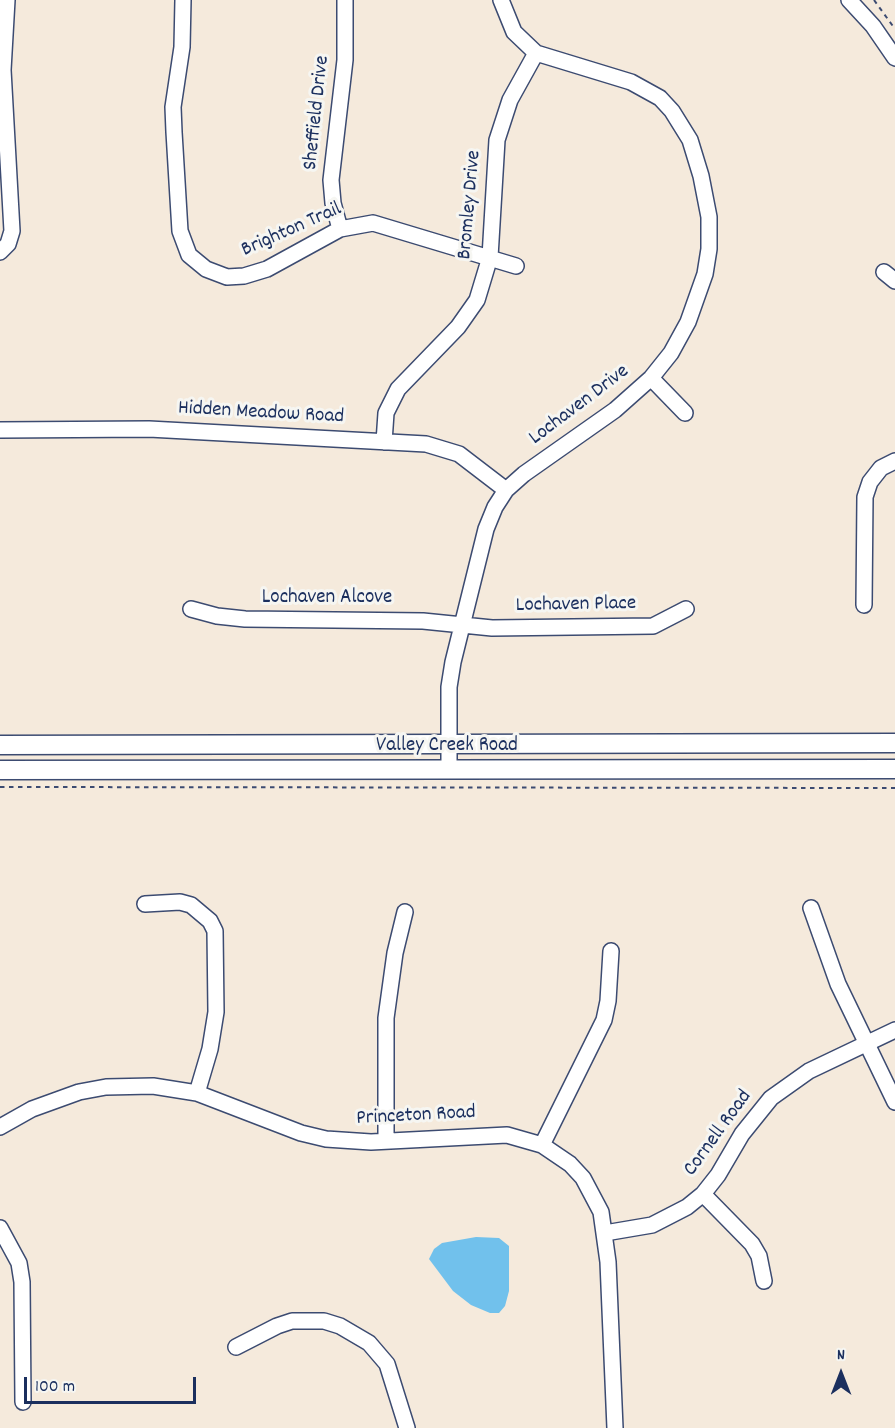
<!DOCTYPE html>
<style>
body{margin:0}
#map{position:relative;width:895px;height:1428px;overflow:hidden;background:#f5eadc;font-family:Dekko,sans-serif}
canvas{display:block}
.north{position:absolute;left:811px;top:1344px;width:60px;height:60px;-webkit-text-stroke:4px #f6f6f2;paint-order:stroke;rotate:0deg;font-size:16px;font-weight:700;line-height:24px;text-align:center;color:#1b2f5e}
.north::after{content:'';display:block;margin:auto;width:21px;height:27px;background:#1b2f5e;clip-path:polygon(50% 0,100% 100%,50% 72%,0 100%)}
.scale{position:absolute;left:24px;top:1377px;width:172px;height:27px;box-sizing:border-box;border:3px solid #1b2f5e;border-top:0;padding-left:8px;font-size:18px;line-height:21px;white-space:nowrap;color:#1b2f5e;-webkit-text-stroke:4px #f6f6f2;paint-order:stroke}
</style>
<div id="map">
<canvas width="895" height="1428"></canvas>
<div class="north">N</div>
<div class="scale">100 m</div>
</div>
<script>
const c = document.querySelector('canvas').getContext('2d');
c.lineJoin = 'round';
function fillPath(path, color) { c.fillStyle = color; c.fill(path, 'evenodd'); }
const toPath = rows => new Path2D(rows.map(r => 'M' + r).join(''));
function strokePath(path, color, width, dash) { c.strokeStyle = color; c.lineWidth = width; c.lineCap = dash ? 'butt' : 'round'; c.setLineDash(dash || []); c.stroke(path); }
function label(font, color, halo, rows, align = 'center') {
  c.font = font + ' Dekko,sans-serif'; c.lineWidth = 6; c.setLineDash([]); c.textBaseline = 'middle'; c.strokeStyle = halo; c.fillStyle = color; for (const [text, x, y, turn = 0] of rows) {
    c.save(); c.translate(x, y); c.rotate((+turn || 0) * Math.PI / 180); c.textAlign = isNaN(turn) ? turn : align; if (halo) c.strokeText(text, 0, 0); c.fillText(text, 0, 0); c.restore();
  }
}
fillPath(toPath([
 [476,1237,499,1238,509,1246,509,1291,505,1306,499,1313,490,1313,471,1305,453,1291,429,1259,434,1249,442,1243]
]), '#71c1ec');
const minor = toPath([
 [183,0,182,47,173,107,174,132,180,231,189,255,206,269,227,277,244,276,267,269,340,229,373,223,516,266],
 [849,0,873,26,895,58],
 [340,229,333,203,331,180,345,60,345,0],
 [0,252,8,244,12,231,3,70,7,0],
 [884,272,895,281],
 [651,378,685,413],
 [0,430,149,429,426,444,459,454,506,490],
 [384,442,386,413,398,389,458,327,477,300,490,257,497,140,510,100,536,53],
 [864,605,865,497,870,482,881,468,895,461],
 [191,609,217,616,245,619,423,621,492,628,653,626,686,609],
 [449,770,449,687,453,662,486,529,495,507,506,490,524,474,615,410,651,378,671,353,688,322,705,274,709,249,709,217,701,176,690,140,672,111,660,98,631,82,536,53,514,32,501,0],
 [145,904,180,902,191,905,210,921,215,931,216,1012,210,1049,197,1093],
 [811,908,838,984,895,1102],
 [0,1127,32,1109,79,1092,106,1087,153,1086,197,1093,301,1133,326,1139,371,1142,507,1135,542,1145,570,1164,583,1178,601,1212,608,1262,615,1428],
 [386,1141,386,1018,395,953,405,912],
 [542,1145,604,1020,608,1001,611,951],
 [703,1194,752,1244,759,1256,764,1281],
 [0,1228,19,1263,22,1282,23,1402],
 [605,1233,652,1225,687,1207,703,1194,718,1175,742,1134,771,1098,809,1071,895,1030],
 [236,1347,277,1326,292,1321,324,1321,340,1326,369,1343,387,1364,407,1428]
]);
const major = toPath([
 [0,745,895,743],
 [0,770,895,769]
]);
strokePath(minor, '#3c4b71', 18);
strokePath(major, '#3c4b71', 21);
strokePath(toPath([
 [874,0,895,29],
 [0,787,895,788]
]), '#3c4b71', 2, [4.5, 4.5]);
strokePath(minor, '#fff', 15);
strokePath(major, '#fff', 18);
label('21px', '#1b2f5e', '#f6f6f2', [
 ["Sheffield Drive",318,113,-84],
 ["Bromley Drive",471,205,-85],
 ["Brighton Trail",292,231,-24],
 ["Lochaven Drive",580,406,-37],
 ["Hidden Meadow Road",261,414,3],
 ["Lochaven Alcove",327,599],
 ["Lochaven Place",576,606,-1],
 ["Valley Creek Road",447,747],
 ["Princeton Road",416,1117,-3],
 ["Cornell Road",719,1134,-54]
]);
</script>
